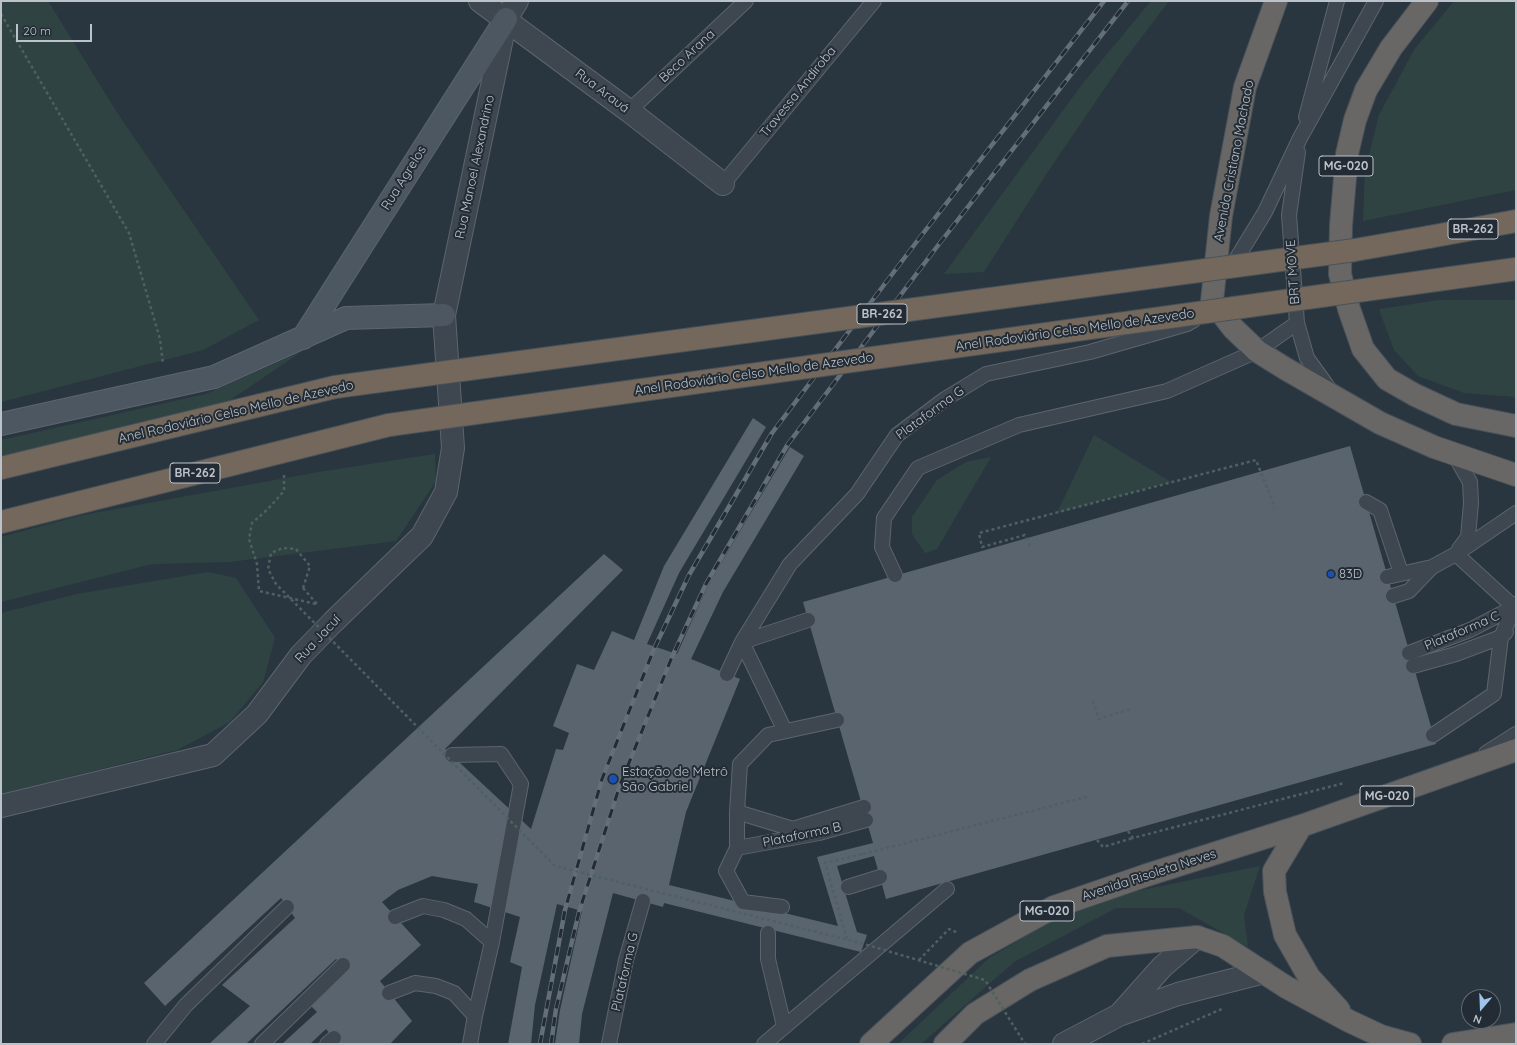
<!DOCTYPE html>
<meta charset="utf-8">
<style>
body{margin:0}
#map{position:relative;width:1517px;height:1045px;overflow:hidden;background:#2a363f;font-family:Quicksand,sans-serif}
canvas{display:block}
.frame{position:absolute;inset:0;border:2px solid #bbc2ca;pointer-events:none}
.north{position:absolute;left:1461px;top:989px;width:40px;height:40px;box-sizing:border-box;background:#232c35;border:1px solid #606871;border-radius:50%;rotate:199deg;font-size:11px;font-weight:700;line-height:16px;text-align:center;color:#bbc2ca}
.north::after{content:'';display:block;margin:auto;width:14px;height:18px;background:#9dc5ec;clip-path:polygon(50% 0,100% 100%,50% 72%,0 100%)}
.scale{position:absolute;left:16px;top:24px;width:76px;height:18px;box-sizing:border-box;border:2px solid #bbc2ca;border-top:0;padding-left:5px;font-size:12px;line-height:14px;white-space:nowrap;color:#bbc2ca;-webkit-text-stroke:3px #232c35;paint-order:stroke}
</style>
<div id="map">
<canvas width="1517" height="1045"></canvas>
<div class="frame"></div>
<div class="north">N</div>
<div class="scale">20 m</div>
</div>
<script>
const c = document.querySelector('canvas').getContext('2d');
c.lineJoin = 'round';
function fillPath(path, color) { c.fillStyle = color; c.fill(path, 'evenodd'); }
const toPath = rows => new Path2D(rows.map(r => 'M' + r).join(''));
function strokePath(path, color, width, dash) { c.strokeStyle = color; c.lineWidth = width; c.lineCap = dash ? 'butt' : 'round'; c.setLineDash(dash || []); c.stroke(path); }
function label(font, color, halo, rows, align = 'center') {
  c.font = font + ' Quicksand,sans-serif'; c.lineWidth = 4; c.setLineDash([]); c.textBaseline = 'middle'; c.strokeStyle = halo; c.fillStyle = color; for (const [text, x, y, turn = 0] of rows) {
    c.save(); c.translate(x, y); c.rotate((+turn || 0) * Math.PI / 180); c.textAlign = isNaN(turn) ? turn : align; if (halo) c.strokeText(text, 0, 0); c.fillText(text, 0, 0); c.restore();
  }
}
fillPath(toPath([
 [1,1,48,1,116,111,259,320,203,350,1,402],
 [1151,1,1169,1,1122,63,1049,170,984,272,944,274,1083,83],
 [1454,1,1516,1,1516,190,1363,221,1365,170,1379,115,1414,50],
 [1439,300,1516,300,1516,397,1464,393,1418,376,1394,350,1379,309],
 [301,352,223,405,1,460,1,440,206,394],
 [1094,435,1171,482,1057,513],
 [435,454,436,481,396,541,229,562,152,564,1,602,1,537,83,515,319,472],
 [991,457,937,549,925,553,912,534,912,517,937,480,966,462],
 [208,572,236,578,275,638,263,682,230,722,177,750,1,794,1,613,77,594],
 [1260,866,1244,915,1248,947,1179,908,1116,908,1014,962,921,1044,898,1044,989,958,1051,921,1132,892]
]), '#2f4442');
fillPath(toPath([
 [753,418,766,427,679,573,647,644,677,654,708,585,790,447,804,456,723,592,691,659,740,679,686,812,669,885,838,926,817,857,873,843,803,602,1350,446,1436,744,886,899,874,856,837,866,857,932,867,935,861,952,664,903,663,907,613,893,582,1014,579,1044,555,1044,560,1010,582,911,557,904,535,1005,531,1044,508,1044,522,967,510,962,520,917,474,902,478,884,432,876,398,890,382,902,421,945,380,981,412,1021,390,1044,331,1044,335,1040,326,1029,310,1044,282,1044,317,1012,309,1004,345,967,336,959,246,1044,209,1044,250,1006,222,985,295,918,281,898,165,1006,144,983,604,554,623,570,445,749,531,829,556,749,563,750,569,733,553,726,577,664,594,670,612,631,634,640,664,566]
]), '#59646f');
const service = toPath([
 [629,111,746,1],
 [1306,117,1337,1],
 [1298,152,1289,215,1297,323,1307,358,1330,390],
 [723,184,874,1],
 [1229,271,1265,212,1300,138,1376,1],
 [1454,454,1470,482,1471,503,1468,537,1459,549],
 [1366,502,1380,510,1401,573],
 [1456,554,1514,607],
 [895,575,882,547,884,518,918,468,1019,425,1167,391,1257,351,1297,323],
 [1387,577,1432,567,1456,554,1516,513],
 [1393,596,1409,591,1432,567],
 [742,642,785,731],
 [742,642,808,620],
 [1409,653,1470,630,1514,607],
 [1413,666,1456,654,1501,637,1506,632],
 [727,674,742,642,790,564,857,494,897,435,945,399,986,374,1090,352,1187,324,1194,320],
 [1433,735,1494,694,1501,637,1516,604],
 [1486,753,1516,734],
 [452,755,501,754,521,784,492,942,475,1016,470,1044],
 [737,812,793,829,864,807],
 [737,848,819,833,866,820],
 [848,887,880,877],
 [782,907,743,902,726,871,737,848,737,812,740,764,768,735,837,720],
 [395,917,423,906,444,910,466,919,492,942],
 [768,933,768,959,784,1026],
 [389,993,415,983,436,986,454,993,475,1016],
 [154,1044,186,1005,287,907],
 [262,1044,343,965],
 [327,1044,334,1038],
 [609,1044,626,960,643,901],
 [764,1044,947,889]
]);
const minor = toPath([
 [480,1,629,111,723,184]
]);
const tertiary = toPath([
 [1,806,213,755,257,714,301,655,333,622,422,536,446,492,453,448,444,315,506,19,517,1],
 [1121,1013,1162,967,1197,937],
 [1064,1044,1119,1015,1178,994,1264,972]
]);
const secondary = toPath([
 [303,338,506,19],
 [1,424,214,377,346,318,444,315]
]);
const trunk = toPath([
 [1276,1,1245,87,1221,216,1212,301,1233,328,1257,351,1286,369,1380,423,1434,447,1516,475],
 [1427,1,1391,48,1366,90,1355,120,1347,154,1341,225,1340,274,1349,309,1363,349,1387,379,1415,395,1456,414,1516,426],
 [1301,826,1274,871,1275,892,1285,935,1309,977,1339,1010],
 [871,1044,970,953,1054,907,1147,875,1301,826,1516,750],
 [945,1044,975,1014,1030,980,1107,946,1197,937,1223,946,1286,987,1349,1021,1381,1036,1410,1044],
 [1453,1044,1516,1034]
]);
const motorway = toPath([
 [1429,237,1516,221],
 [1451,278,1516,269],
 [1,468,335,387],
 [1,522,389,425]
]);
strokePath(service, '#5c656d', 16);
strokePath(minor, '#5c656d', 24);
strokePath(tertiary, '#5c656d', 24);
strokePath(secondary, '#5c656d', 24);
strokePath(trunk, '#49525a', 24);
strokePath(motorway, '#49525a', 24);
strokePath(toPath([
 [1,14,129,233,160,339,163,364],
 [284,475,284,491,268,509,252,523,249,539,257,564,259,591,316,604],
 [1030,546,1025,535,982,547,979,533,1256,460,1275,508],
 [303,588,317,604],
 [1093,701,1099,719,1131,709],
 [1128,831,1133,838,1344,783],
 [1097,840,1103,847,1133,838],
 [863,854,1090,796],
 [919,960,949,929,958,933],
 [1142,1044,1224,1008]
]), '#4e6061', 2.5, [3, 3]);
strokePath(service, '#3e4750', 14);
strokePath(minor, '#3e4750', 22);
strokePath(tertiary, '#3e4750', 22);
strokePath(secondary, '#4c5762', 22);
strokePath(trunk, '#686766', 22);
strokePath(motorway, '#74685c', 22);
const rail = toPath([
 [540,1044,565,910,602,779,654,649,689,575,772,433,921,236,1104,1],
 [551,1044,556,1009,579,912,620,785,672,657,706,584,788,444,936,248,1128,1]
]);
strokePath(rail, '#636e78', 4.5);
strokePath(rail, '#232c35', 3, [9]);
const motorwayBridge = toPath([
 [335,387,1355,250,1429,237],
 [389,425,1451,278]
]);
strokePath(motorwayBridge, '#49525a', 24, []);
strokePath(toPath([
 [303,588,310,566,296,549,283,548,271,553,268,569,276,584,555,866,864,944,985,980,1025,1044],
 [847,939,825,863,863,854]
]), '#4e6061', 2.5, [3, 3]);
strokePath(motorwayBridge, '#74685c', 22);
for (const [x, y, r, color] of [
 [1331,574,4,"#1a4fb4"],
 [613,779,5,"#1a4fb4"]
]) { const dot = new Path2D(); dot.arc(x, y, r, 0, 2 * Math.PI); c.fillStyle = color; c.fill(dot); strokePath(dot, '#232c35', 1.5); }
for (const [x, y, w] of [
 [1346,166,54],
 [1473,229,50],
 [882,314,50],
 [195,473,50],
 [1387,796,54],
 [1047,911,54]
]) { const box = new Path2D(); box.roundRect(x - w / 2, y - 10, w, 20, 3); c.fillStyle = '#232c35'; c.fill(box); strokePath(box, '#bbc2ca', 1); }
label('bold 12px', '#bbc2ca', null, [
 ["MG-020",1346,166],
 ["BR-262",1473,229],
 ["BR-262",882,314],
 ["BR-262",195,473],
 ["MG-020",1387,796],
 ["MG-020",1047,911]
]);
label('13px', '#bbc2ca', '#232c35', [
 ["Beco Arana",687,56,-43],
 ["Rua Arauá",602,91,37],
 ["Travessa Andiroba",798,92,-51],
 ["Avenida Cristiano Machado",1234,161,-79],
 ["Rua Manoel Alexandrino",475,167,-78],
 ["Rua Agrelos",404,178,-58],
 ["BRT MOVE",1293,272,-94],
 ["Anel Rodoviário Celso Mello de Azevedo",1075,330,-8],
 ["Anel Rodoviário Celso Mello de Azevedo",754,374,-8],
 ["Anel Rodoviário Celso Mello de Azevedo",236,412,-13],
 ["Plataforma G",930,413,-36],
 ["Plataforma C",1462,631,-23],
 ["Rua Jacuí",318,639,-47],
 ["Plataforma B",802,835,-12],
 ["Avenida Risoleta Neves",1149,875,-18],
 ["Plataforma G",625,972,-77]
]);
label('13px', '#bbc2ca', '#232c35', [
 ["83D",1339,574],
 ["Estação de Metrô",622,772],
 ["São Gabriel",622,787]
], 'left');
</script>
